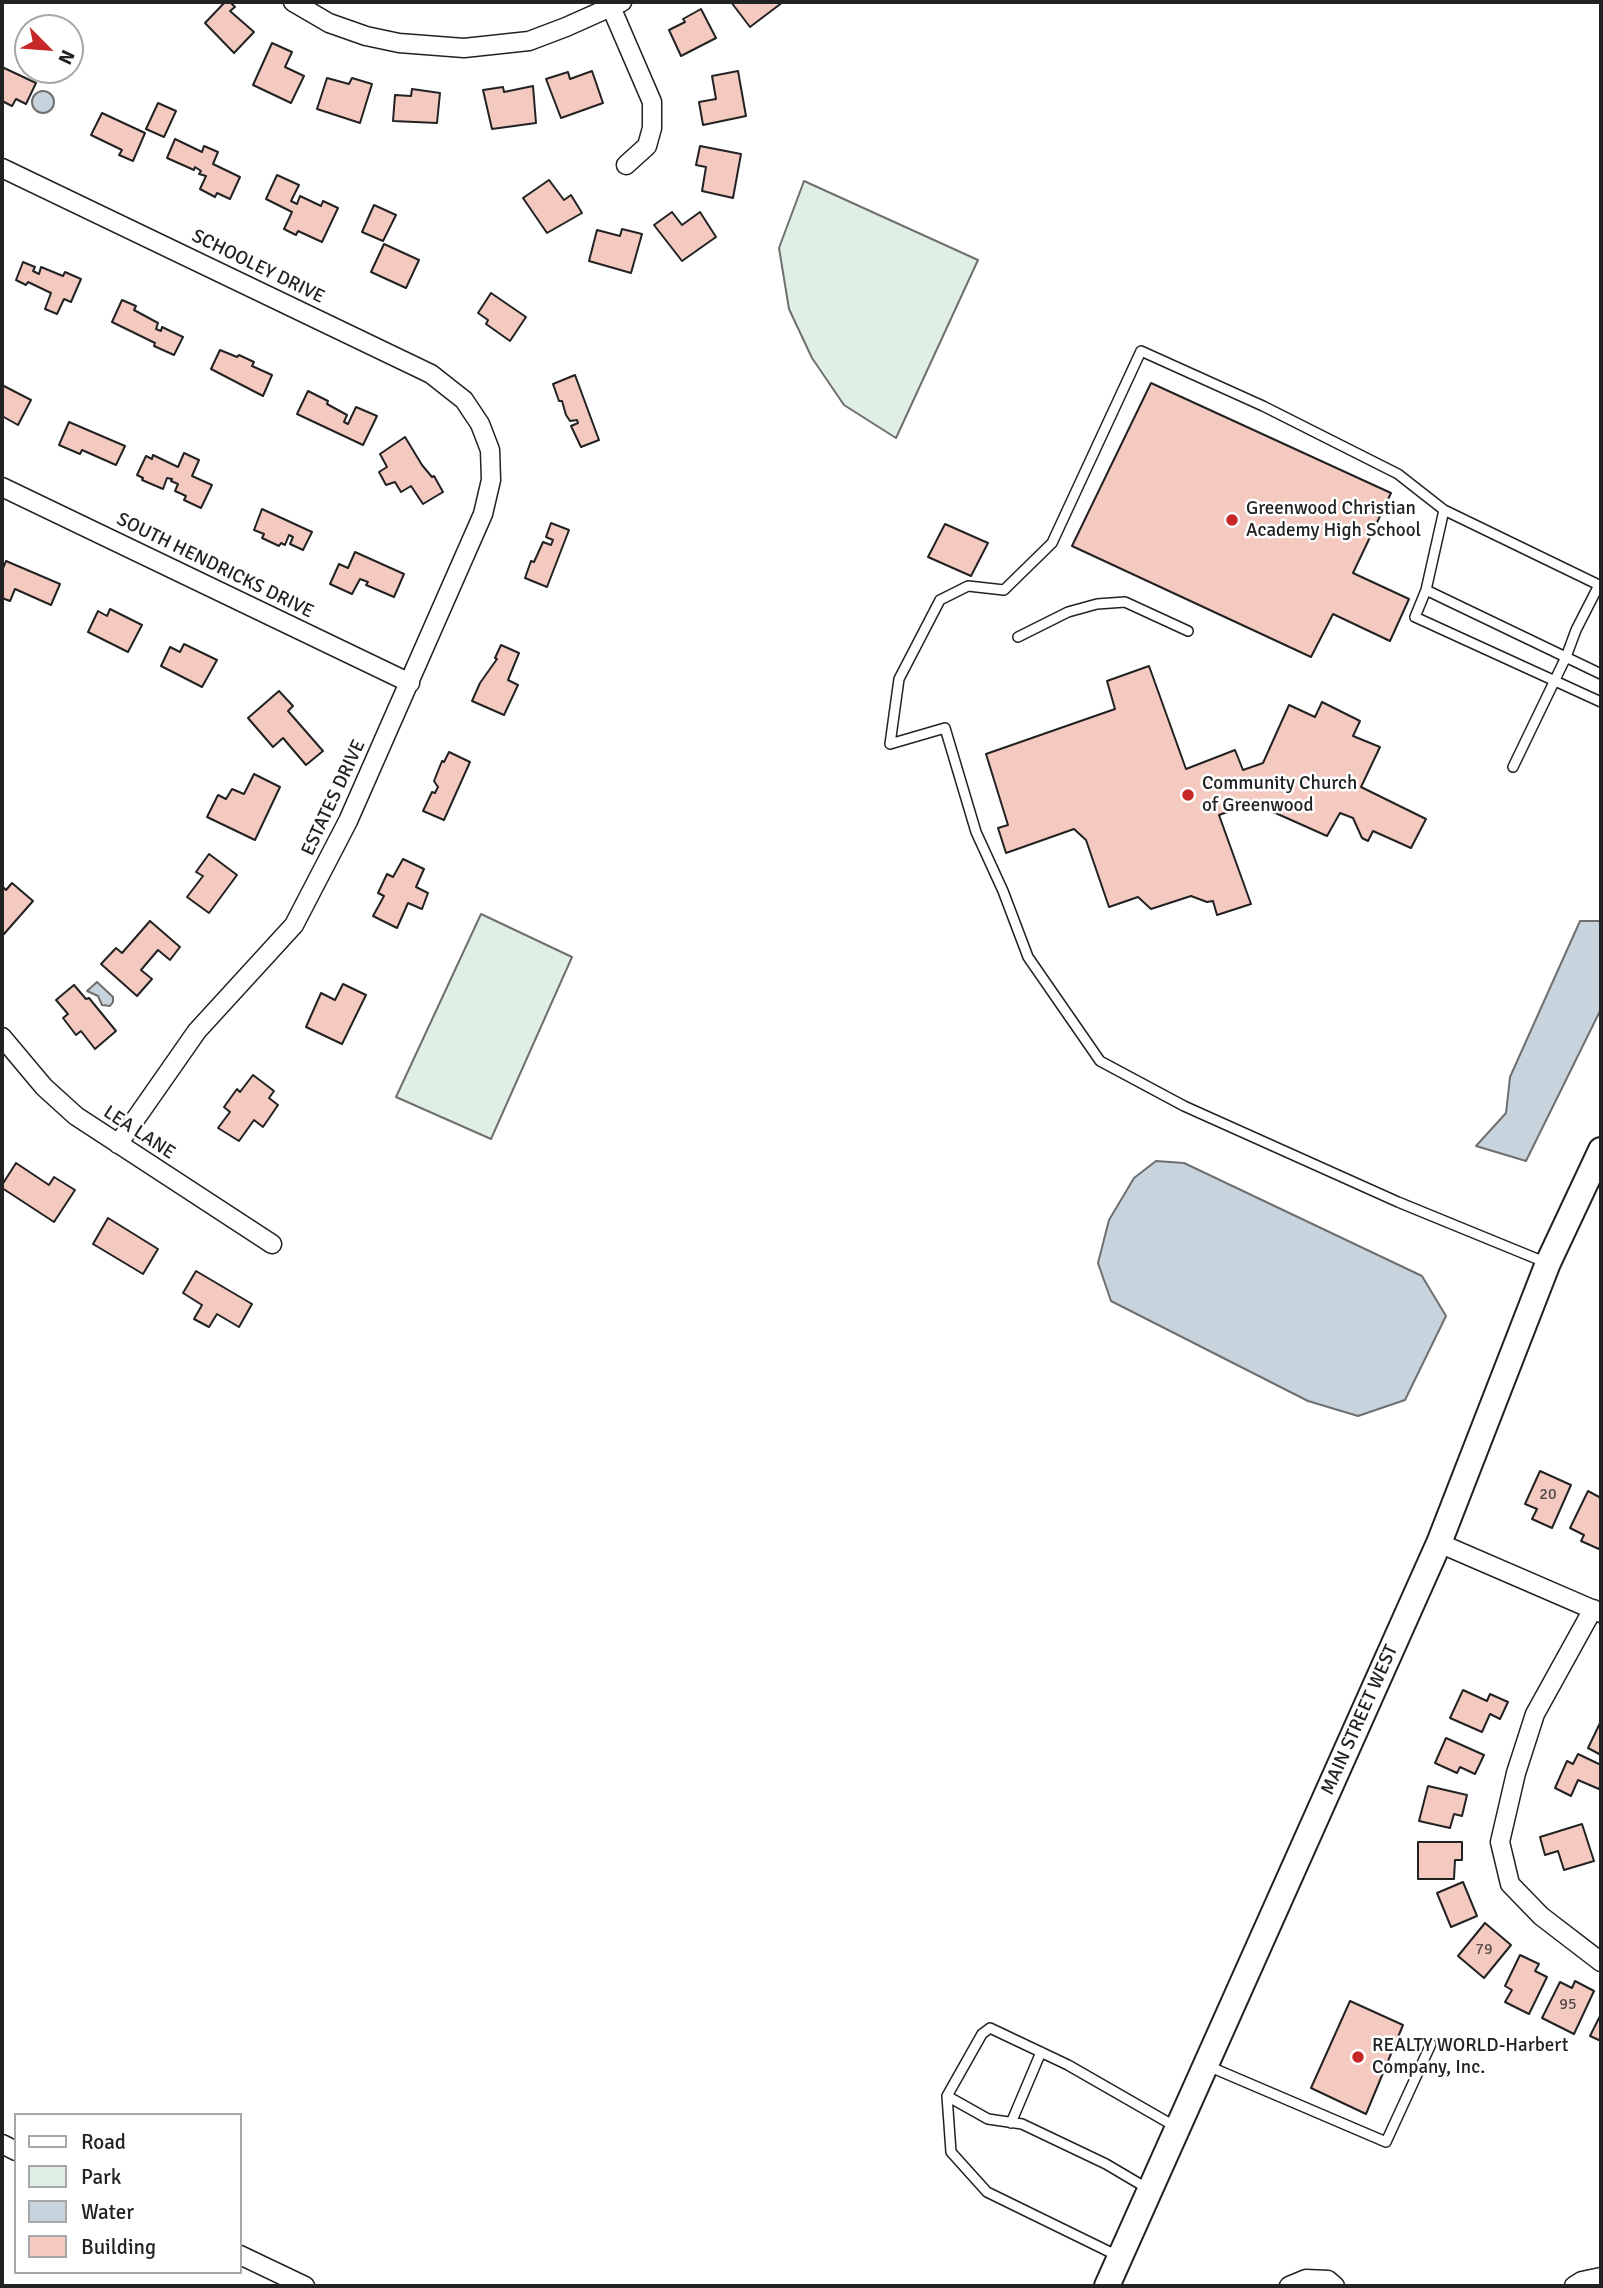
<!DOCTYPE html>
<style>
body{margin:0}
#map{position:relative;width:1603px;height:2288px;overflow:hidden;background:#fff;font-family:Signika,sans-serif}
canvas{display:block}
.frame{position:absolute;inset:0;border:4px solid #222;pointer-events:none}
.legend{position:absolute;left:14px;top:2113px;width:228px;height:161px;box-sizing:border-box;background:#fff;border:2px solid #a7a7a7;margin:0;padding:9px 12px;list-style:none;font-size:21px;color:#222}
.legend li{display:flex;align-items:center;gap:14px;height:35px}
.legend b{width:35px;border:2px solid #a7a7a7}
.north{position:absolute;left:14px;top:14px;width:70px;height:70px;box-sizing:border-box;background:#fff;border:2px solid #a7a7a7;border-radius:50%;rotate:115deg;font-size:19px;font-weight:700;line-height:28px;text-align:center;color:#222}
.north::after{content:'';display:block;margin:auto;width:24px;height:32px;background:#c62828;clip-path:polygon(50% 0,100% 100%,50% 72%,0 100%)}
</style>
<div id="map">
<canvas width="1603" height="2288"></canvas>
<div class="frame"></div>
<ul class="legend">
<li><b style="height:9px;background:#fff"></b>Road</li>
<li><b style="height:19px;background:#e0efe3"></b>Park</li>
<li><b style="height:19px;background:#c7d3dd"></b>Water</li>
<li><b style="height:19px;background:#f3c9c0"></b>Building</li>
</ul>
<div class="north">N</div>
</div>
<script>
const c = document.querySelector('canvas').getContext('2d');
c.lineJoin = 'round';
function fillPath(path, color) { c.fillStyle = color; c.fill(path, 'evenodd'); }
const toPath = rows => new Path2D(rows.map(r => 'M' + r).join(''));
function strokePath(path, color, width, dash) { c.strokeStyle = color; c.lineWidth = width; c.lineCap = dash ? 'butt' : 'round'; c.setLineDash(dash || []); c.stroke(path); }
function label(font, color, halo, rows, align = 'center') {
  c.font = font + ' Signika,sans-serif'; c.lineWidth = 5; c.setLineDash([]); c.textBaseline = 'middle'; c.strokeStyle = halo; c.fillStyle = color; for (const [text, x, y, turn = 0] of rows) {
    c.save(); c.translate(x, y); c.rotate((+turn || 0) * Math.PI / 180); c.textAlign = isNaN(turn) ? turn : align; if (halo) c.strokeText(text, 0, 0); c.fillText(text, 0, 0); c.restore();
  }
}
const green = toPath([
 [804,181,978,260,896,438,844,405,812,358,789,309,779,248,804,181],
 [481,914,572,957,491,1139,396,1097,481,914]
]);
fillPath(green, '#e0efe3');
strokePath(green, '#6f6f6f', 2);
const water = toPath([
 '32 102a11 11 0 1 1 22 0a11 11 0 1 1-22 0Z',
 [1580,921,1601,921,1601,1009,1526,1161,1476,1146,1506,1113,1510,1077,1580,921],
 [97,982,113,997,113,1002,110,1006,102,1005,98,996,87,991,97,982],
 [1156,1161,1184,1163,1422,1276,1446,1316,1405,1400,1358,1416,1308,1401,1111,1301,1098,1263,1109,1220,1134,1178,1156,1161]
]);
fillPath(water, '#c7d3dd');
strokePath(water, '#6f6f6f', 2);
const building = toPath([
 [225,2,230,2,235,7,230,11,254,32,234,53,205,23,225,2],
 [731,2,783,2,750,27,731,2],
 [701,9,716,38,681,56,669,30,685,22,683,19,701,9],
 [272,43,292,52,285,67,304,76,291,103,253,85,272,43],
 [2,67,36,83,26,104,16,99,12,106,2,101,2,67],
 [592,71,603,103,561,118,546,79,568,72,570,79,592,71],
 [738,71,746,116,703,125,699,102,716,99,712,76,738,71],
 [327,78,349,84,352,78,372,84,360,123,317,109,327,78],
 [533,86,536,123,492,129,483,90,503,87,504,92,533,86],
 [412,89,440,93,437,123,393,121,395,95,411,96,412,89],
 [158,103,176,111,164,137,146,129,158,103],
 [102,113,145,133,133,161,119,155,122,150,91,135,102,113],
 [175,139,202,152,204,146,218,152,213,164,240,177,230,199,217,193,215,197,200,189,206,176,199,174,201,171,195,167,194,170,167,158,175,139],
 [700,146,741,154,733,198,702,191,706,167,696,165,700,146],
 [277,175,299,185,291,201,297,204,300,196,321,206,323,201,338,208,322,242,298,231,296,235,284,229,292,212,266,199,277,175],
 [549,180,564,200,571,195,582,213,547,233,523,198,549,180],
 [374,205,396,215,383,241,362,232,374,205],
 [672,212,682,225,700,212,716,237,682,261,654,225,672,212],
 [622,229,642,234,631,273,589,261,597,230,620,236,622,229],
 [384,244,419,260,406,288,371,272,384,244],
 [23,262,35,267,33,271,39,274,41,267,63,276,65,272,81,279,71,302,64,299,57,314,45,309,51,293,28,282,26,285,16,280,23,262],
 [491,293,526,317,510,341,486,324,488,320,478,313,491,293],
 [122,300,136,306,134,310,158,323,156,329,161,331,162,327,183,337,174,355,154,346,155,343,112,322,122,300],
 [220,350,237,357,239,355,254,362,252,366,272,375,263,396,211,369,220,350],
 [575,375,599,440,581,447,571,426,578,423,577,420,570,421,566,415,562,401,559,401,553,384,575,375],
 [1151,383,1391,493,1353,573,1409,599,1390,641,1333,614,1311,657,1072,546,1151,383],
 [2,385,31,400,18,425,2,416,2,385],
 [308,391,328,401,327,404,347,415,344,422,348,424,356,407,377,416,363,445,297,414,308,391],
 [69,422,125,446,116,465,82,450,80,454,59,445,69,422],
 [405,437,422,465,432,477,434,476,443,492,423,504,411,486,401,492,395,482,386,485,379,472,387,467,380,454,405,437],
 [184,453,199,460,192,476,212,485,201,508,184,500,186,496,175,491,178,484,171,481,172,479,167,478,163,489,142,480,143,478,137,475,146,456,152,459,153,455,178,467,184,453],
 [262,509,312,532,303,550,290,544,293,537,289,535,285,545,281,543,279,546,262,538,264,534,254,530,262,509],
 [551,523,569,530,547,587,525,578,531,561,534,562,543,542,551,545,553,540,546,537,551,523],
 [945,524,988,543,971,576,928,557,945,524],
 [355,552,404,574,394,597,366,585,368,582,360,579,352,594,330,584,339,564,348,568,355,552],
 [6,561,60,584,51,605,15,589,10,601,2,598,2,571,6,561],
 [110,609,142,625,128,652,88,632,98,611,107,616,110,609],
 [184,644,217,660,202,687,161,666,170,647,180,652,184,644],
 [501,645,519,653,508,680,518,685,504,715,472,701,480,683,497,659,495,658,501,645],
 [1149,666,1186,769,1235,750,1243,770,1263,763,1289,705,1315,717,1322,702,1360,721,1353,736,1380,747,1361,787,1426,819,1411,848,1373,831,1368,841,1362,838,1353,818,1340,813,1327,836,1253,803,1219,815,1251,904,1217,915,1213,901,1207,902,1191,896,1151,909,1138,897,1109,907,1086,840,1074,829,1006,853,998,828,1008,825,986,754,1115,709,1107,681,1149,666],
 [279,691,293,706,288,711,323,751,306,765,283,738,273,747,248,718,279,691],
 [449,752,470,762,444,820,423,811,432,792,435,793,438,787,434,781,442,761,444,762,449,752],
 [254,774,280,787,255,840,207,817,218,795,226,799,232,789,244,794,254,774],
 [209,854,237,875,209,913,187,897,203,876,196,872,209,854],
 [403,859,424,869,416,887,428,893,422,909,408,903,397,928,373,916,384,896,378,893,387,874,393,877,403,859],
 [12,883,33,901,4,934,2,932,2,886,6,890,12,883],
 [150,921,180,947,170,960,158,950,141,970,152,979,137,996,101,964,116,948,122,953,150,921],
 [343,984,366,995,342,1044,306,1027,321,993,335,1000,343,984],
 [74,985,86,999,89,998,116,1031,95,1049,81,1031,76,1035,63,1018,68,1014,56,1000,74,985],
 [253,1075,274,1091,269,1098,278,1105,263,1127,254,1120,239,1141,218,1128,230,1112,224,1107,237,1089,240,1092,253,1075],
 [16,1163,49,1185,54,1177,75,1190,54,1222,2,1188,2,1185,16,1163],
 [108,1218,158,1249,143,1274,93,1244,108,1218],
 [196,1271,252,1304,239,1327,217,1314,209,1327,194,1319,202,1305,183,1293,196,1271],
 [1540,1471,1571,1485,1552,1528,1532,1519,1537,1509,1525,1504,1540,1471],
 [1588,1491,1601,1498,1601,1545,1599,1549,1581,1541,1584,1535,1570,1528,1588,1491],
 [1463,1690,1487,1701,1490,1694,1508,1702,1500,1719,1490,1714,1482,1732,1450,1718,1463,1690],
 [1601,1721,1601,1755,1588,1748,1601,1721],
 [1446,1738,1484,1755,1475,1774,1460,1767,1457,1773,1435,1763,1446,1738],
 [1578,1754,1601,1765,1601,1784,1599,1789,1578,1780,1571,1796,1555,1788,1567,1761,1573,1764,1578,1754],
 [1428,1786,1467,1795,1462,1816,1454,1814,1450,1828,1419,1821,1428,1786],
 [1582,1824,1594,1861,1564,1870,1558,1851,1545,1855,1540,1837,1582,1824],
 [1418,1842,1462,1842,1462,1860,1455,1860,1454,1879,1418,1879,1418,1842],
 [1463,1882,1477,1916,1451,1927,1437,1893,1463,1882],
 [1485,1923,1511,1945,1484,1978,1458,1956,1485,1923],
 [1520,1955,1539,1964,1535,1971,1547,1977,1529,2014,1505,2002,1512,1990,1505,1986,1520,1955],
 [1575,1981,1594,1991,1574,2034,1542,2018,1560,1982,1572,1988,1575,1981],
 [1350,2001,1403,2025,1366,2114,1311,2088,1350,2001],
 [1601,2014,1601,2041,1590,2036,1601,2014]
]);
fillPath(building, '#f3c9c0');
strokePath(building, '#222', 2);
const service = toPath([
 [1444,510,1398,474,1263,406,1141,351,1052,543,1004,590,968,586,940,600,899,679,890,744,945,728,976,832,1003,891,1028,957,1100,1061,1184,1106,1398,1202,1547,1263],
 [1601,586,1444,510,1426,590,1415,617,1601,702],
 [1426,590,1601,674],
 [1018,637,1068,612,1097,604,1125,602,1188,631],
 [1513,767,1566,657,1576,630,1599,585],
 [1208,2066,1386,2142,1431,2044],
 [947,2096,988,2119,1022,2124,1106,2164,1150,2190],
 [1011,2123,1041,2052],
 [1120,2257,987,2192,951,2152,947,2096,982,2034,990,2028,1068,2065,1176,2127]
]);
const minor = toPath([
 [293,2,329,23,366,36,399,43,464,48,529,41,566,27,622,2],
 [611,7,652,102,652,128,647,146,626,165],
 [2,168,431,374,464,400,480,424,490,450,491,480,483,514,348,821,294,925,197,1031,118,1144],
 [2,487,410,683],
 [2,1037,44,1087,76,1116,272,1244],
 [1439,1543,1601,1613],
 [1593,1609,1535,1714,1516,1773,1500,1842,1510,1884,1541,1916,1601,1962],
 [2,2144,16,2151],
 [240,2255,305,2286],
 [1289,2286,1306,2279,1328,2280,1335,2286],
 [1574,2286,1582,2281,1601,2277]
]);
const secondary = toPath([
 [1107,2286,1439,1543,1548,1263,1601,1150]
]);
strokePath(service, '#222', 12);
strokePath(minor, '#222', 21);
strokePath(secondary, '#222', 28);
strokePath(service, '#fff', 9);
strokePath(minor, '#fff', 18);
strokePath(secondary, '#fff', 24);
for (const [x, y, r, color] of [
 [1232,520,7,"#c62828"],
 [1188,795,7,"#c62828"],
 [1358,2057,7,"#c62828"]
]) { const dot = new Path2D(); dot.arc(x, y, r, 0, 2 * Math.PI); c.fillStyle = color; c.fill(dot); strokePath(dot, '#fff', 2.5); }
label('16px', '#564c4a', null, [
 ["20",1548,1495],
 ["79",1484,1950],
 ["95",1568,2005]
]);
label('19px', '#222', '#fff', [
 ["SCHOOLEY DRIVE",258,267,26],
 ["SOUTH HENDRICKS DRIVE",215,566,26],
 ["ESTATES DRIVE",334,798,-65],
 ["LEA LANE",139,1133,33],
 ["MAIN STREET WEST",1360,1720,-66]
]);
label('19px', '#222', '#fff', [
 ["Greenwood Christian",1246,509],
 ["Academy High School",1246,531],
 ["Community Church",1202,784],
 ["of Greenwood",1202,806],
 ["REALTY WORLD-Harbert",1372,2046],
 ["Company, Inc.",1372,2068]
], 'left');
</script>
